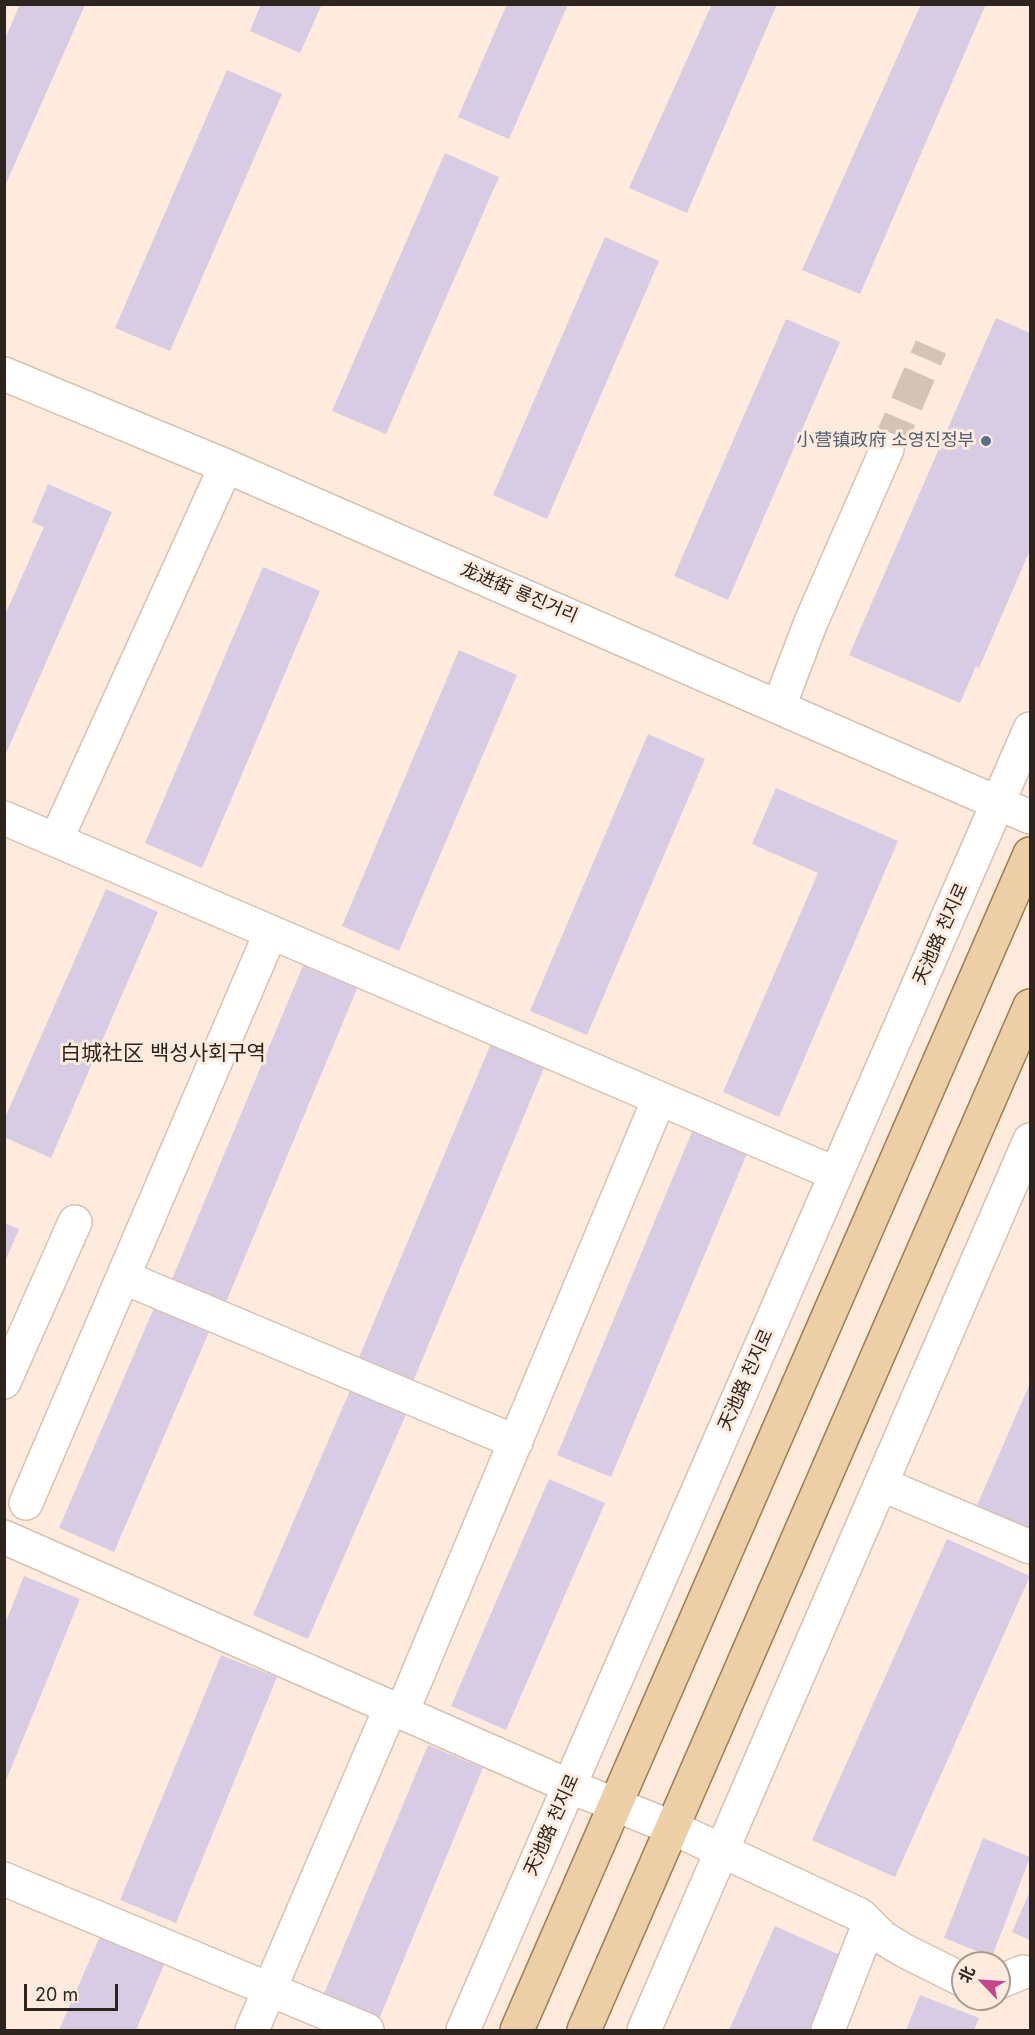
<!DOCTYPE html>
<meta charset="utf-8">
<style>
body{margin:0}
#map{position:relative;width:1035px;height:2035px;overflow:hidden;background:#feebdd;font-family:Inter,"Noto Sans SC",sans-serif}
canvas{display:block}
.frame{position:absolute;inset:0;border:6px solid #2d241e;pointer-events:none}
.north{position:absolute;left:951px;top:1951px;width:60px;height:60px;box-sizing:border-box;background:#feebdd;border:2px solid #aa9b91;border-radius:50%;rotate:295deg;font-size:16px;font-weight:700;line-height:24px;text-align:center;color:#2d241e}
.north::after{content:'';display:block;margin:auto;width:21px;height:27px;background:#c7458c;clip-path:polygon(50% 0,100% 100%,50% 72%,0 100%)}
.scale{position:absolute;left:24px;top:1984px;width:94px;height:27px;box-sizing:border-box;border:3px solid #2d241e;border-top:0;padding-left:8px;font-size:18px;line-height:21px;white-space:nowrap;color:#2d241e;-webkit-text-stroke:4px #feebdd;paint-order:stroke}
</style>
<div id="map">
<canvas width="1035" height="2035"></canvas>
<div class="frame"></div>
<div class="north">北</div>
<div class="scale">20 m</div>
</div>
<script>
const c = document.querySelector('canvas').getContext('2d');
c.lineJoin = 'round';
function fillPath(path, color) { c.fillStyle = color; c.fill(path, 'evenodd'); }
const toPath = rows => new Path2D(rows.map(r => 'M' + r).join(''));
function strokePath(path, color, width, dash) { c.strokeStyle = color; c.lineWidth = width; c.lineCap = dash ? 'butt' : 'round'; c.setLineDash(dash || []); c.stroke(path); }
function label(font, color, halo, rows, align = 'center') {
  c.font = font + ' Inter,"Noto Sans SC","Noto Sans KR",sans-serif'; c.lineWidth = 6; c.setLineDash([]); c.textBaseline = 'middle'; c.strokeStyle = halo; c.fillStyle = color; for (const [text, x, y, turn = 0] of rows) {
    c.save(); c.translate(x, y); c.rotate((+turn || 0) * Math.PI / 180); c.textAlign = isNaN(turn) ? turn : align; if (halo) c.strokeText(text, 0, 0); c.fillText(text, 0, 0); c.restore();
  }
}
fillPath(toPath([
 [20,4,85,5,4,188,4,41],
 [261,4,322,4,300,53,250,31],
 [507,4,568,4,509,139,458,117],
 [712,4,777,4,687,213,629,188],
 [921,4,986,4,860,294,802,270],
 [227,70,282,94,170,351,115,328],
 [445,153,499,177,386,434,332,411],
 [605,237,659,261,547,519,493,495],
 [996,318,1030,333,1030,550,979,668,976,666,960,703,849,655],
 [786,319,840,342,728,600,674,576],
 [48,484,112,512,4,758,4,617,44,527,32,522],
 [263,567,320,591,202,868,145,843],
 [459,650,517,675,399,951,342,926],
 [648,734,705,759,587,1035,530,1011],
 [776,788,898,841,779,1117,723,1092,818,873,752,844],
 [106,889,158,912,51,1158,4,1137,4,1120],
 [307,956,361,979,224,1307,170,1284],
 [495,1034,549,1056,412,1384,357,1362],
 [694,1127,749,1149,611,1477,557,1455],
 [4,1223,19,1229,4,1264],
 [157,1301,212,1325,114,1552,59,1528],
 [1030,1383,1030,1530,975,1510],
 [351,1388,407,1412,308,1639,253,1615],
 [549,1479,605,1503,506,1730,451,1706],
 [947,1539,1030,1576,895,1877,812,1840],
 [24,1576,80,1599,5,1783,5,1624],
 [221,1655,277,1677,176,1923,120,1900],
 [428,1745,483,1768,379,2019,323,1996],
 [983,1838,1030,1857,992,1957,944,1938],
 [1030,1891,1030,1940,1012,1932],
 [775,1926,842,1956,809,2030,729,2030],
 [102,1932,166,1960,136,2030,59,2030],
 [920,1995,979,2018,974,2030,906,2030]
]), '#d7cce3');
strokePath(toPath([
 [887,449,931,347]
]), '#d4c3b7', 33, [33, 16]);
const minor = toPath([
 [4,374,226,466,1030,817],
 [779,706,811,622,887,449],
 [4,818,836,1174],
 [56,840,226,466],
 [123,1277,516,1442],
 [4,1382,75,1222],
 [881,1484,1030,1547],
 [26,1503,271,932],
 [4,1537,569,1786,673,1828,860,1915,882,1937,903,1950,963,1980],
 [402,1712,659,1099],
 [4,1879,367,2030],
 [999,1982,1023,1972],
 [252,2030,391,1707],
 [463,2030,1030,729],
 [644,2030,1030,1140],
 [828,2030,869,1924]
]);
const major = toPath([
 [517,2030,1030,854],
 [584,2030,1030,1006]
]);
strokePath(minor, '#d8c1b1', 36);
strokePath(major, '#a17d51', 36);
strokePath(minor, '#fff', 33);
strokePath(major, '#eccea7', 33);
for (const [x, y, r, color] of [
 [986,441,6,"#5c6f8a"]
]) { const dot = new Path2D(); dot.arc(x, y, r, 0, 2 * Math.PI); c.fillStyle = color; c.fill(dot); strokePath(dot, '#feebdd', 2); }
label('18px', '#4e5e75', '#feebdd', [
 ["小营镇政府 소영진정부",974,441]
], 'right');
label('18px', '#2d241e', '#feebdd', [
 ["龙进街 룡진거리",519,593,23],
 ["天池路 천지로",941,934,-66],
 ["天池路 천지로",746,1380,-66],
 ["天池路 천지로",552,1825,-66]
]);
label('21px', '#2d241e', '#feebdd', [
 ["白城社区 백성사회구역",163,1054]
]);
</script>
